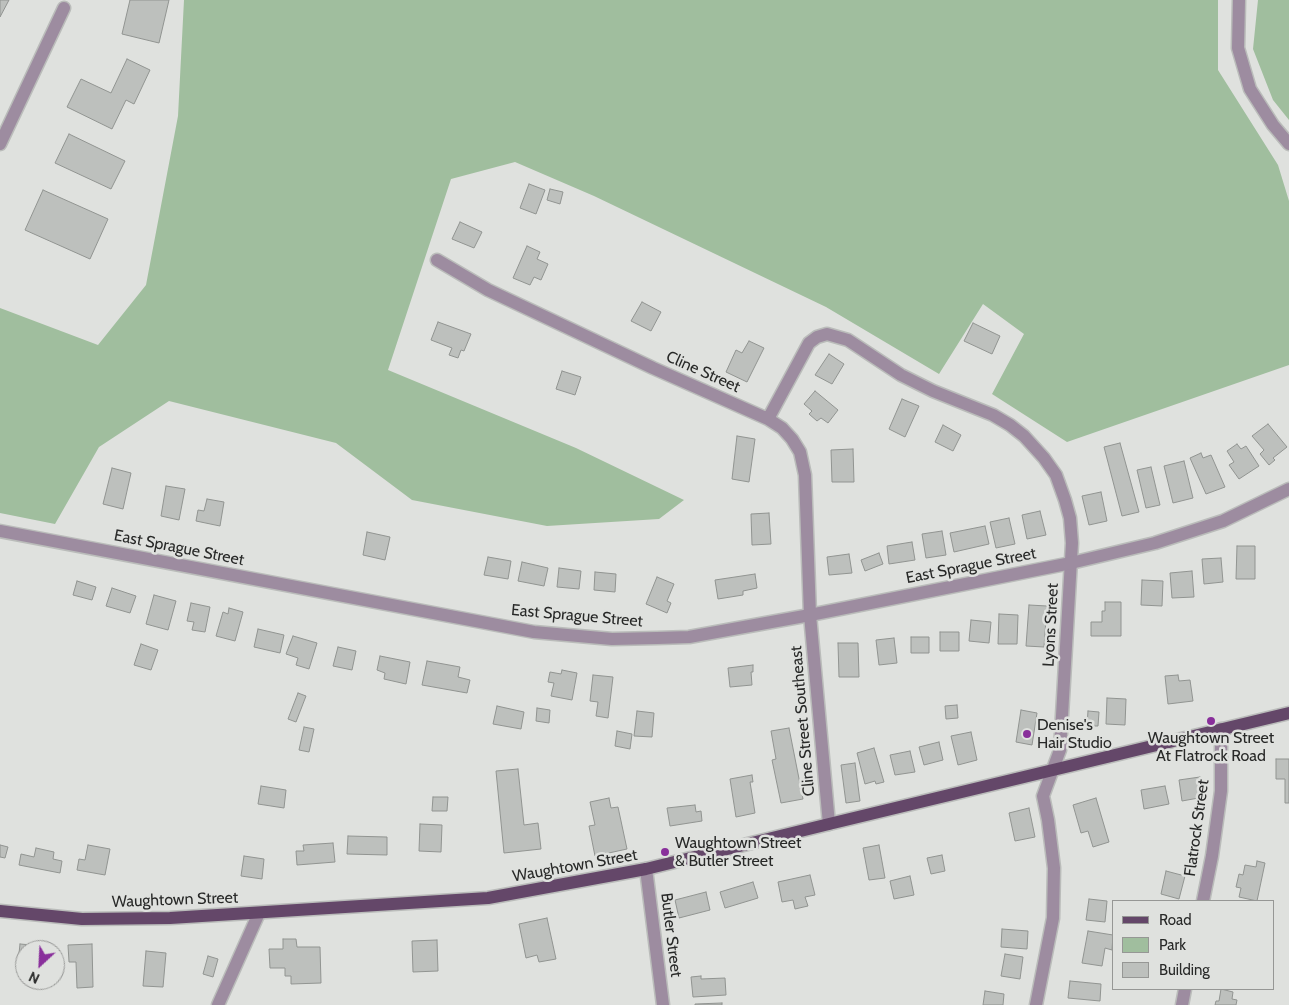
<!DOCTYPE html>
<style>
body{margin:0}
#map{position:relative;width:1289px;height:1005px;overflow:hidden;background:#dfe1de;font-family:Cabin,sans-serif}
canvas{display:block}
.legend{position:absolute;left:1112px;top:900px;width:162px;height:90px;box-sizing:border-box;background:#dfe1de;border:1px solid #969795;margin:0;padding:6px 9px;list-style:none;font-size:15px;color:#282928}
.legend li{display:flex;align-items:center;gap:10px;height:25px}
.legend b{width:25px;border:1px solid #969795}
.north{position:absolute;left:15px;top:940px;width:50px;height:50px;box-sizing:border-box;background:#dfe1de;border:1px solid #969795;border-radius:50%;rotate:205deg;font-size:14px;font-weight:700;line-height:20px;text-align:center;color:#282928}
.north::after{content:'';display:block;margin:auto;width:18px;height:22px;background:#892f9b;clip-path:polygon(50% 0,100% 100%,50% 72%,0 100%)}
</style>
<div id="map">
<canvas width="1289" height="1005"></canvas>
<ul class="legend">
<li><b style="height:6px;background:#644769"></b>Road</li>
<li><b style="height:14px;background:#a0be9e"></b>Park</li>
<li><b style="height:14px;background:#bdc0bd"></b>Building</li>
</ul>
<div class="north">N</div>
</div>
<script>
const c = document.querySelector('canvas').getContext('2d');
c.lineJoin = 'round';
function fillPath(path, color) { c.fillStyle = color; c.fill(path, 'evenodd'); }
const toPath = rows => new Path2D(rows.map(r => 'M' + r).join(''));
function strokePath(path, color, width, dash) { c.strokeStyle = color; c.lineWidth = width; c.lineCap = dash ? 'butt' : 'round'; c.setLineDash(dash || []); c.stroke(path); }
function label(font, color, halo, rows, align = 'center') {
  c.font = font + ' Cabin,sans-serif'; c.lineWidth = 5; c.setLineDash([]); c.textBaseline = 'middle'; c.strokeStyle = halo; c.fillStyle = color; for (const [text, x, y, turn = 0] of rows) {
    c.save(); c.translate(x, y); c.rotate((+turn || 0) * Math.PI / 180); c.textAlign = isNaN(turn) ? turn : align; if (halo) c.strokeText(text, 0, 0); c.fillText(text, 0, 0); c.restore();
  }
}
fillPath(toPath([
 [184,0,1218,0,1218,70,1278,165,1289,201,1289,365,1067,442,992,394,1024,334,983,304,939,374,826,307,594,196,515,162,451,179,388,370,576,448,684,500,659,519,547,526,412,500,336,443,169,401,99,447,55,524,0,513,0,308,98,345,146,285,178,116],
 [1258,0,1289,0,1289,120,1273,100,1253,49]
]), '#a0be9e');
const building = toPath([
 [0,0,9,0,0,17,0,0],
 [130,0,169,0,159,43,122,34,130,0],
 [127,59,150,70,134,104,126,100,112,129,67,107,81,79,111,93,127,59],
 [69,134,125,161,111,189,55,163,69,134],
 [529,184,545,190,536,214,520,208,529,184],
 [550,189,563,192,560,204,547,200,550,189],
 [43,190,108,219,90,259,25,230,43,190],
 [460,222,482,232,474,248,452,239,460,222],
 [527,246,540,252,537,259,548,264,541,280,534,277,530,285,513,278,527,246],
 [642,302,661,312,651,331,631,321,642,302],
 [438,322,471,334,464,351,461,350,458,358,449,355,452,348,431,340,438,322],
 [973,323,1000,336,992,354,964,341,973,323],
 [749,341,764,348,747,382,726,372,736,350,742,353,749,341],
 [829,354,844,364,832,384,815,375,829,354],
 [562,371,581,377,575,395,556,389,562,371],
 [815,391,838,410,828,423,821,418,817,421,809,414,812,411,804,404,815,391],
 [902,399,919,406,905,437,889,429,902,399],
 [1268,424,1287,447,1273,458,1275,460,1269,465,1260,454,1264,450,1252,436,1268,424],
 [943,425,961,435,953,451,935,442,943,425],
 [737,436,755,439,749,482,732,479,737,436],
 [1120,443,1139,512,1122,516,1104,447,1120,443],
 [1237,444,1241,449,1246,446,1259,466,1239,479,1229,465,1234,462,1227,451,1237,444],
 [853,449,854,482,832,482,831,450,853,449],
 [1201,453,1203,458,1211,455,1225,487,1206,494,1190,458,1201,453],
 [1184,461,1193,498,1173,503,1164,466,1184,461],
 [1151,467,1160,505,1146,508,1137,470,1151,467],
 [112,468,131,473,123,509,103,504,112,468],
 [166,486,185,489,179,520,161,516,166,486],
 [1101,492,1107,521,1089,525,1082,496,1101,492],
 [207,499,224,502,220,526,196,521,198,510,204,511,207,499],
 [1040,511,1046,535,1027,539,1022,515,1040,511],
 [769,513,771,544,752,545,751,514,769,513],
 [1009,518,1015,544,996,548,990,522,1009,518],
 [985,526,989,544,954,552,950,533,985,526],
 [942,531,946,555,926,558,922,534,942,531],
 [367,532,390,537,385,560,363,555,367,532],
 [912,542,915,560,889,564,887,546,912,542],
 [1237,546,1255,546,1255,579,1236,579,1237,546],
 [879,553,883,564,865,571,861,560,879,553],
 [849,554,852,573,829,575,827,557,849,554],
 [488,557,511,561,508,579,484,575,488,557],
 [1221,558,1223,582,1204,584,1202,559,1221,558],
 [522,562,548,568,544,586,518,581,522,562],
 [559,568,581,571,579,589,557,587,559,568],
 [1192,571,1194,597,1172,598,1170,573,1192,571],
 [595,572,616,574,615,592,594,590,595,572],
 [755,574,757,588,743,591,743,595,718,599,715,580,755,574],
 [657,577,674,584,667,601,671,603,667,613,646,604,657,577],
 [1142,580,1163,581,1162,606,1141,605,1142,580],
 [77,581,96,587,92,600,73,595,77,581],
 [112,588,136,596,130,613,106,606,112,588],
 [154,595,176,601,168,630,146,624,154,595],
 [1105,602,1121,602,1121,636,1091,636,1091,622,1102,622,1102,611,1105,611,1105,602],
 [191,603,210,607,205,632,192,630,194,622,187,621,191,603],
 [1029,605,1047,606,1044,647,1026,646,1029,605],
 [229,608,243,612,235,641,216,636,223,612,228,614,229,608],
 [999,614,1018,615,1017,644,998,644,999,614],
 [971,620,991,622,989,643,969,641,971,620],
 [258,629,284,635,280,653,254,647,258,629],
 [940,632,959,632,959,651,940,651,940,632],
 [293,636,317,643,309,669,296,665,298,658,286,654,293,636],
 [911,637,929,637,929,653,911,653,911,637],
 [894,638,897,663,879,665,876,640,894,638],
 [838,643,858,643,859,677,839,677,838,643],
 [141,644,158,650,151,670,134,665,141,644],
 [338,647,356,651,352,670,333,666,338,647],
 [380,656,410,662,406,684,384,679,385,673,377,670,380,656],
 [427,661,460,667,458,677,470,680,467,693,422,685,427,661],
 [753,665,753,672,751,672,752,685,730,687,728,668,753,665],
 [562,670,577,673,572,700,551,696,554,683,548,682,550,672,561,674,562,670],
 [593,675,613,677,608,718,596,716,598,702,590,701,593,675],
 [1178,675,1179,681,1190,680,1193,701,1168,704,1165,676,1178,675],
 [298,693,306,696,296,722,288,719,298,693],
 [1107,698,1126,699,1125,725,1106,724,1107,698],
 [957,705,958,718,946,719,945,706,957,705],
 [497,706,524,712,521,729,493,724,497,706],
 [537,708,550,710,549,723,536,721,537,708],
 [1021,710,1037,713,1032,745,1016,742,1021,710],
 [637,711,654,713,652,737,634,736,637,711],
 [1088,711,1099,712,1098,726,1087,726,1088,711],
 [304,727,314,729,309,752,299,750,304,727],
 [789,728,803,799,781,803,772,760,776,759,771,731,789,728],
 [617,731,632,734,630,749,615,746,617,731],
 [971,732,977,760,958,765,951,736,971,732],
 [939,742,943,760,924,765,919,747,939,742],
 [874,748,884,782,876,784,875,781,865,784,857,753,874,748],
 [910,751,915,772,895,775,890,755,910,751],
 [1276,759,1289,759,1289,803,1285,803,1285,779,1276,779,1276,759],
 [855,763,860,801,846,803,841,765,855,763],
 [518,769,524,825,538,823,541,849,504,853,496,771,518,769],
 [752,775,753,782,750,782,755,813,736,817,730,779,752,775],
 [1200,777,1204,797,1182,801,1179,780,1200,777],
 [261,786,286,790,284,808,258,804,261,786],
 [1165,786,1169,804,1144,809,1141,790,1165,786],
 [433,797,448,797,447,811,432,811,433,797],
 [609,798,611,808,618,807,627,849,595,856,589,826,595,825,590,802,609,798],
 [1096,798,1109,842,1093,847,1088,831,1081,833,1073,805,1096,798],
 [695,805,696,812,701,811,702,821,670,826,667,808,695,805],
 [1029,808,1035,837,1015,841,1009,813,1029,808],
 [420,824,442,825,441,852,419,851,420,824],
 [348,836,387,837,387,855,347,854,348,836],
 [333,843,335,862,297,865,296,851,304,851,303,845,333,843],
 [0,845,8,847,5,858,0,857,0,845],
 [88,845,110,849,105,875,77,870,79,859,85,860,88,845],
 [879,845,885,878,869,880,863,848,879,845],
 [36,848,54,852,53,859,62,861,60,873,19,865,21,854,34,857,36,848],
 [942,855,945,871,931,874,927,858,942,855],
 [244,856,264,859,262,879,241,876,244,856],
 [1257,861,1265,863,1257,901,1239,897,1241,888,1236,887,1239,874,1243,875,1245,865,1256,867,1257,861],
 [1166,871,1185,876,1179,899,1161,894,1166,871],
 [810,875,815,895,805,897,808,906,795,909,793,900,782,902,778,882,810,875],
 [910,876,914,895,894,899,890,881,910,876],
 [753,882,758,898,725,908,720,892,753,882],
 [706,892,710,910,679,918,675,900,706,892],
 [1089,899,1107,901,1105,922,1086,920,1089,899],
 [547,918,556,959,539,962,537,955,526,958,519,924,547,918],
 [1002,929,1028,931,1027,949,1001,947,1002,929],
 [1088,931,1113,935,1112,950,1105,948,1102,966,1082,963,1088,931],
 [283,939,296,939,297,947,320,947,321,983,291,984,291,976,285,976,285,968,270,968,269,949,283,949,283,939],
 [437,940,438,971,413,972,412,941,437,940],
 [20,944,43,946,43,950,25,950,25,980,40,980,39,983,22,981,23,974,17,973,20,944],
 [92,944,93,987,77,988,76,962,69,962,68,945,92,944],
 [146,951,166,953,163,987,143,986,146,951],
 [1005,954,1023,957,1020,979,1001,976,1005,954],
 [208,956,218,959,213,977,203,974,208,956],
 [701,976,701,979,725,978,726,995,693,997,691,977,701,976],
 [1070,981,1101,984,1100,1001,1068,998,1070,981],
 [1221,989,1233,992,1232,999,1237,1000,1236,1005,1215,1005,1216,1001,1219,1001,1221,989],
 [985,991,1004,994,1003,1005,983,1005,985,991],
 [722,1003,722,1005,695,1005,695,1004,722,1003]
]);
fillPath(building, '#bdc0bd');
strokePath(building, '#919491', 1);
const minor = toPath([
 [1239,0,1238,48,1250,89,1273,125,1289,144],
 [0,144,64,8],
 [437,260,488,290,653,368,768,419,782,428,792,439,800,452,805,475,810,615,829,824],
 [768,419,809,343,817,337,827,334,848,340,901,375,933,391,993,415,1010,425,1024,436,1044,458,1056,475,1065,500,1070,518,1072,543,1060,750,1043,796,1048,820,1054,868,1053,918,1036,1005],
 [646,869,663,1005],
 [1203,901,1212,856,1221,791,1221,729],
 [218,1005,259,913],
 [1182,1005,1185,989]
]);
const tertiary = toPath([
 [0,531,534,632,612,639,657,638,689,637,810,615,1071,563,1155,543,1223,521,1289,489]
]);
const primary = toPath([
 [0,911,82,919,170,918,488,898,646,869,829,824,1289,713]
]);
strokePath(minor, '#babcba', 15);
strokePath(tertiary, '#babcba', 15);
strokePath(primary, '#babcba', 15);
strokePath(minor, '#9d8ca0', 12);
strokePath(tertiary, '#9d8ca0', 12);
strokePath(primary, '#644769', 12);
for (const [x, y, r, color] of [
 [1211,721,5,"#892f9b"],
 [1027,734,5,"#892f9b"],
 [665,852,5,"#892f9b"]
]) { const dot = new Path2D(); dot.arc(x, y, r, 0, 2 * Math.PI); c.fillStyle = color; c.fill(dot); strokePath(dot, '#dfe1de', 2); }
label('16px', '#282928', '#dfe1de', [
 ["Cline Street",703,372,24],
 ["East Sprague Street",179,548,11],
 ["East Sprague Street",971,566,-11],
 ["East Sprague Street",577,616,5],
 ["Lyons Street",1051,625,-87],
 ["Cline Street Southeast",803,721,-95],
 ["Flatrock Street",1197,828,-82],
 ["Waughtown Street",575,866,-10],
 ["Waughtown Street",175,900,-2],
 ["Butler Street",671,935,83]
]);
label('16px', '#282928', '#dfe1de', [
 ["Denise's",1037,725],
 ["Hair Studio",1037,743],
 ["Waughtown Street",1211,738,"center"],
 ["At Flatrock Road",1211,756,"center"],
 ["Waughtown Street",675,843],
 ["& Butler Street",675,861]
], 'left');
</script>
